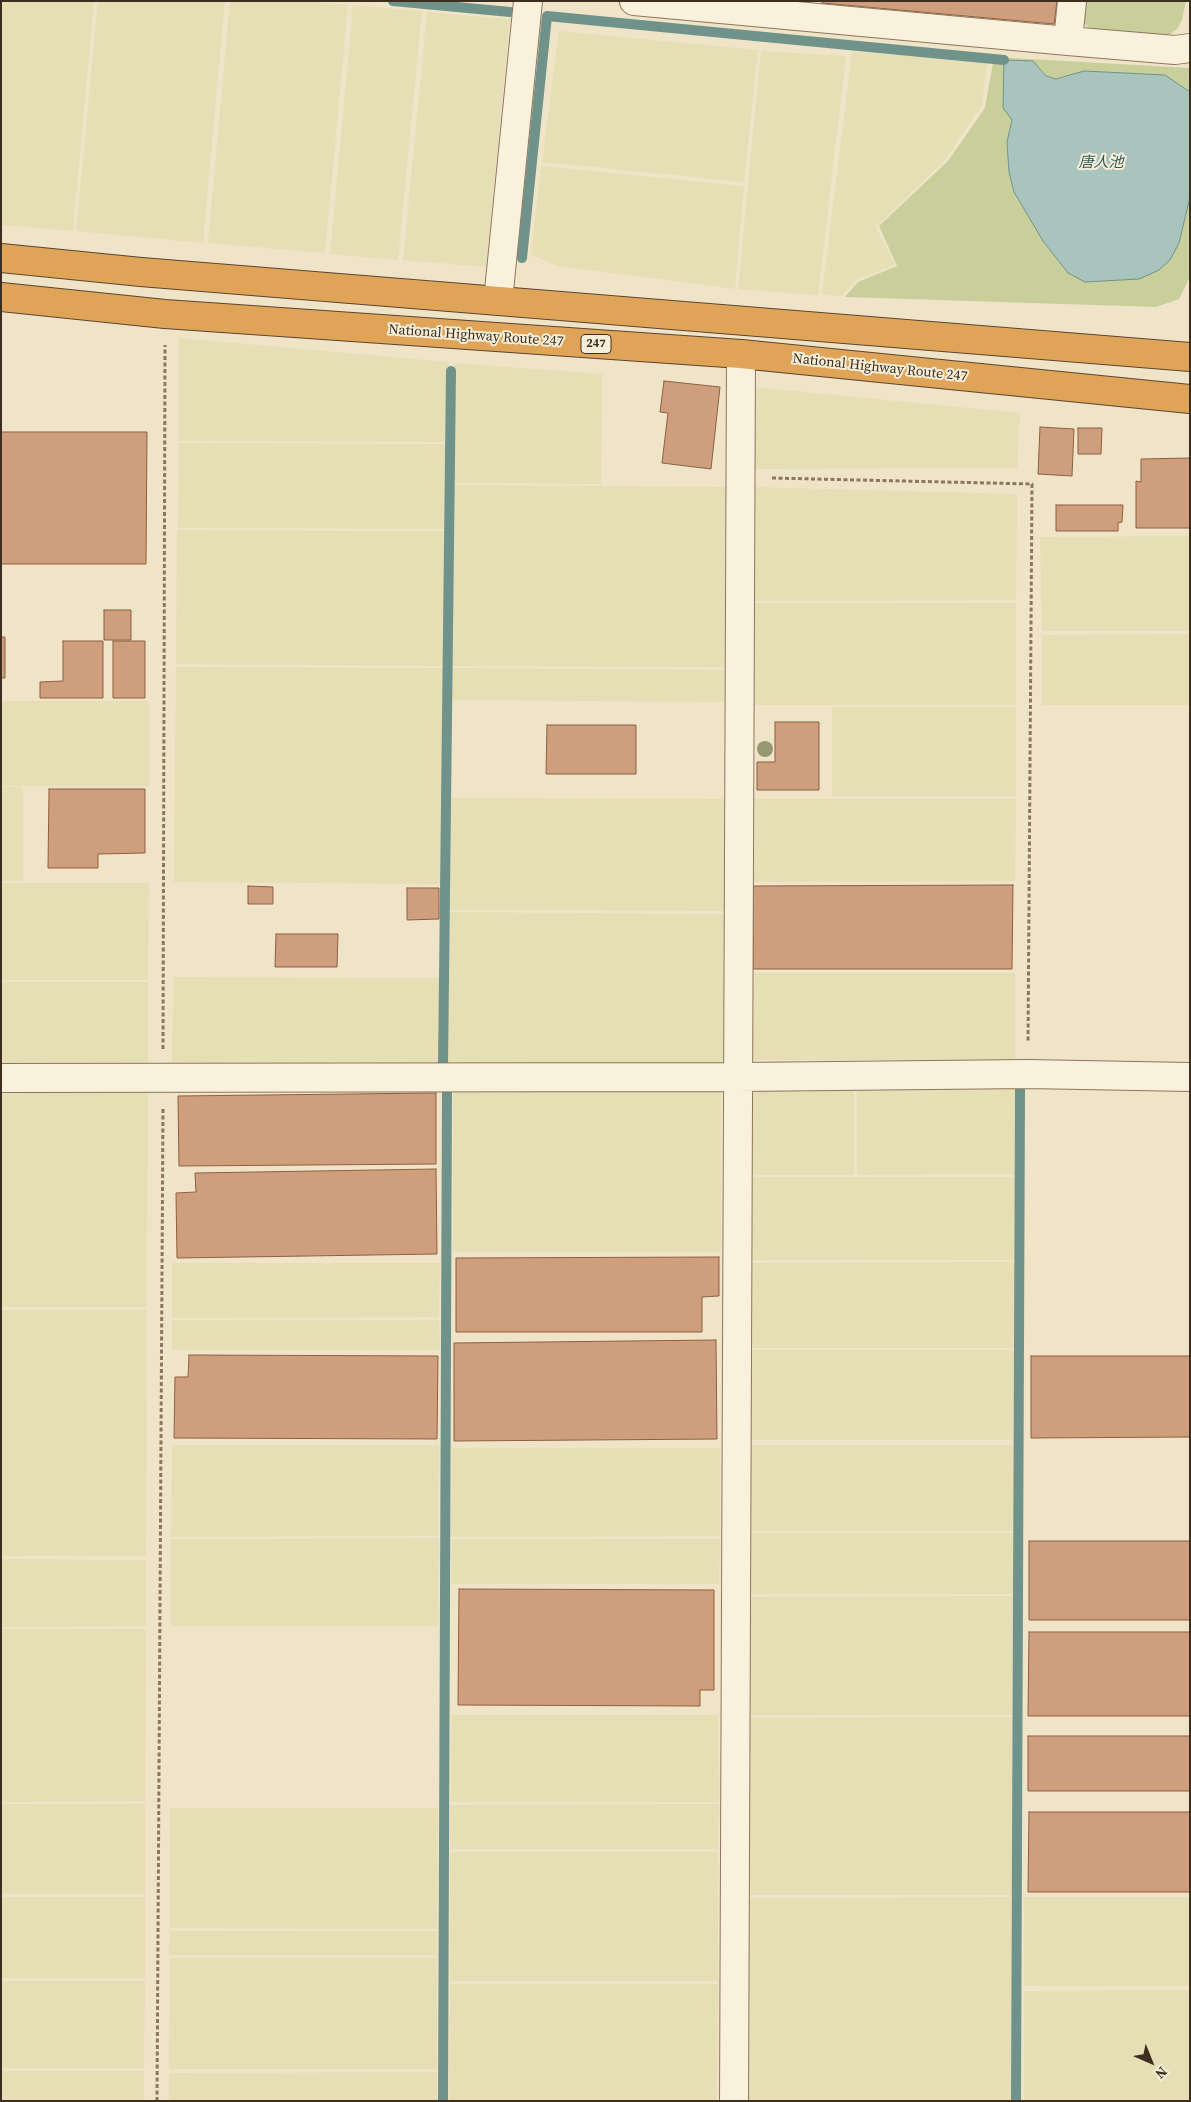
<!DOCTYPE html>
<meta charset="utf-8">
<style>
body{margin:0}
#map{position:relative;width:1191px;height:2102px;overflow:hidden;background:#f0e4c8;font-family:"Source Serif 4",serif}
canvas{display:block}
.frame{position:absolute;inset:0;border:2px solid #3d2e20;pointer-events:none}
.north{position:absolute;left:1126px;top:2037px;width:50px;height:50px;-webkit-text-stroke:4px #f7eed8;paint-order:stroke;rotate:136deg;font-size:14px;font-weight:700;line-height:20px;text-align:center;color:#3d2e20}
.north::after{content:'';display:block;margin:auto;width:18px;height:22px;background:#3d2e20;clip-path:polygon(50% 0,100% 100%,50% 72%,0 100%)}
</style>
<div id="map">
<canvas width="1191" height="2102"></canvas>
<div class="frame"></div>
<div class="north">N</div>
</div>
<script>
const c = document.querySelector('canvas').getContext('2d');
c.lineJoin = 'round';
function fillPath(path, color) { c.fillStyle = color; c.fill(path, 'evenodd'); }
const toPath = rows => new Path2D(rows.map(r => 'M' + r).join(''));
function strokePath(path, color, width, dash) { c.strokeStyle = color; c.lineWidth = width; c.lineCap = dash ? 'butt' : 'round'; c.setLineDash(dash || []); c.stroke(path); }
function label(font, color, halo, rows, align = 'center') {
  c.font = font + ' "Source Serif 4","Noto Sans JP",serif'; c.lineWidth = 4; c.setLineDash([]); c.textBaseline = 'middle'; c.strokeStyle = halo; c.fillStyle = color; for (const [text, x, y, turn = 0] of rows) {
    c.save(); c.translate(x, y); c.rotate((+turn || 0) * Math.PI / 180); c.textAlign = isNaN(turn) ? turn : align; if (halo) c.strokeText(text, 0, 0); c.fillText(text, 0, 0); c.restore();
  }
}
fillPath(toPath([
 [1,1,94,1,73,231,1,225],
 [98,1,225,1,203,243,76,231],
 [230,1,305,1,348,5,325,253,208,243],
 [353,5,422,11,398,260,330,254],
 [427,12,510,19,486,267,403,260],
 [559,31,758,50,744,182,542,162],
 [761,51,846,56,818,295,738,289],
 [852,52,987,61,982,105,946,159,876,227,895,265,857,279,842,296,822,295],
 [541,166,744,186,735,289,557,266,531,255],
 [179,338,448,362,447,442,179,441],
 [454,363,602,374,601,484,453,483],
 [753,387,1020,413,1017,468,752,469],
 [179,443,446,444,446,529,178,528],
 [453,485,729,487,728,667,451,666],
 [753,487,1017,494,1016,600,752,601],
 [177,530,446,531,445,666,176,664],
 [1190,536,1190,631,1042,631,1040,537],
 [752,603,1016,603,1016,705,751,705],
 [1190,634,1190,705,1042,705,1042,635],
 [176,667,444,668,442,884,174,882],
 [451,668,727,670,727,702,450,700],
 [1,701,149,701,149,786,1,786],
 [832,707,1016,707,1016,796,832,796],
 [1,787,23,787,23,881,1,881],
 [449,798,726,799,725,911,448,910],
 [751,799,1016,799,1015,881,751,882],
 [1,883,149,883,148,980,1,980],
 [449,912,725,914,724,1066,447,1065],
 [750,973,1015,973,1015,1060,750,1060],
 [173,977,442,978,440,1065,172,1063],
 [1,982,148,982,148,1068,1,1068],
 [453,1089,721,1089,721,1252,453,1252],
 [750,1089,854,1089,854,1175,750,1175],
 [857,1089,1015,1089,1014,1174,857,1175],
 [1,1090,148,1090,147,1307,1,1307],
 [750,1177,1014,1177,1014,1260,750,1260],
 [1014,1262,1014,1348,749,1348,749,1263],
 [172,1263,440,1263,439,1317,172,1318],
 [1,1310,147,1310,146,1556,1,1556],
 [172,1320,439,1320,440,1350,172,1350],
 [749,1350,1014,1350,1013,1440,749,1440],
 [172,1445,439,1445,438,1536,171,1537],
 [749,1445,1013,1445,1013,1531,748,1531],
 [452,1448,720,1448,720,1536,451,1537],
 [749,1533,1013,1533,1013,1594,748,1594],
 [439,1538,438,1626,171,1626,171,1539],
 [452,1539,720,1539,719,1584,451,1584],
 [1,1559,146,1560,146,1626,1,1627],
 [1013,1596,1012,1715,747,1715,748,1597],
 [1,1629,146,1629,145,1801,1,1802],
 [451,1715,718,1715,719,1802,451,1802],
 [1012,1717,1012,1895,747,1895,748,1718],
 [1,1804,145,1804,145,1894,1,1894],
 [719,1804,718,1849,450,1849,450,1805],
 [170,1808,438,1808,437,1929,170,1928],
 [450,1852,718,1852,718,1981,450,1981],
 [1,1897,145,1897,145,1978,1,1978],
 [1011,1897,1011,2101,746,2101,747,1898],
 [1024,1897,1190,1897,1190,1986,1024,1986],
 [170,1931,437,1931,437,1955,169,1955],
 [170,1958,437,1958,437,2069,169,2069],
 [1,1981,145,1981,144,2068,1,2068],
 [450,1984,718,1984,717,2101,449,2101],
 [1190,1990,1190,2101,1024,2101,1024,1991],
 [1,2071,144,2071,144,2101,1,2101],
 [437,2072,437,2101,169,2101,169,2073]
]), '#e6deb5');
fillPath(toPath([
 [1085,1,1186,1,1182,20,1177,29,1170,34,1161,36,1090,29,1085,24,1083,17],
 [994,57,1190,68,1190,92,1165,75,1084,71,1056,79,1046,76,1033,61,1004,60,1012,120,1007,142,1009,172,1014,192,1043,241,1068,273,1179,243,1190,197,1190,277,1179,299,1156,307,845,297,858,282,897,266,879,226,948,161,985,108]
]), '#c9cf9b');
const water = toPath([
 [1004,60,1033,61,1046,76,1056,79,1084,71,1165,75,1190,92,1190,197,1179,243,1170,260,1159,270,1139,279,1085,282,1068,273,1043,241,1014,192,1009,172,1007,142,1012,120,1003,108,1004,60]
]);
fillPath(water, '#a9c4bc');
strokePath(water, '#6f938a', 1);
strokePath(toPath([
 [393,1,510,12],
 [522,258,547,16,1004,60],
 [443,1065,451,371],
 [443,2101,447,1090],
 [1016,2101,1020,1089]
]), '#6f938a', 10);
const building = toPath([
 [822,1,1057,1,1054,24,822,3,822,1],
 [664,381,720,387,711,469,662,463,668,413,660,412,664,381],
 [1040,427,1074,429,1072,476,1038,474,1040,427],
 [1078,428,1102,428,1101,454,1078,454,1078,428],
 [1,432,147,432,146,564,1,564,1,432],
 [1190,458,1190,528,1136,528,1136,481,1141,482,1141,459,1190,458],
 [1056,505,1123,505,1122,522,1118,523,1118,531,1056,531,1056,505],
 [104,610,131,610,131,640,104,640,104,610],
 [1,637,5,637,5,678,1,678,1,637],
 [63,641,103,641,103,698,40,698,40,682,63,681,63,641],
 [113,641,145,641,145,698,113,698,113,641],
 [775,722,819,722,819,790,757,790,757,762,775,762,775,722],
 [547,725,636,725,636,774,546,774,547,725],
 [49,789,145,789,145,853,98,854,98,868,48,868,49,789],
 [1013,885,1012,969,753,969,753,886,1013,885],
 [248,886,273,887,273,904,248,904,248,886],
 [407,888,439,888,439,919,407,920,407,888],
 [276,934,338,934,337,967,275,967,276,934],
 [436,1093,436,1164,179,1166,178,1096,436,1093],
 [436,1169,437,1254,177,1258,176,1193,196,1192,195,1173,436,1169],
 [719,1257,719,1296,702,1297,702,1332,456,1332,456,1258,719,1257],
 [716,1340,717,1439,454,1441,454,1343,716,1340],
 [189,1355,438,1356,437,1439,174,1438,175,1377,188,1377,189,1355],
 [1031,1356,1190,1356,1190,1437,1031,1438,1031,1356],
 [1029,1541,1190,1541,1190,1620,1029,1620,1029,1541],
 [459,1589,714,1590,714,1690,700,1690,700,1706,458,1705,459,1589],
 [1029,1632,1190,1632,1190,1716,1028,1716,1029,1632],
 [1028,1736,1190,1736,1190,1791,1028,1791,1028,1736],
 [1029,1812,1190,1812,1190,1892,1028,1892,1029,1812]
]);
fillPath(building, '#cf9f7d');
strokePath(building, '#8d5f41', 1);
const street = toPath([
 [634,1,1068,41,1175,50,1190,48],
 [1068,41,1072,1],
 [498,301,528,1],
 [1,1078,739,1077,1028,1074,1190,1077],
 [734,2101,741,354]
]);
const highway = toPath([
 [1,258,141,272,1190,357],
 [1,297,165,314,741,354,1190,399]
]);
strokePath(street, '#8d765c', 30);
strokePath(highway, '#5b4430', 30);
strokePath(toPath([
 [772,478,1032,484,1028,1043],
 [163,1049,165,345],
 [157,2101,163,1107]
]), '#8d765c', 3, [4, 2.5]);
strokePath(street, '#faf1dc', 28);
strokePath(highway, '#e0a458', 28);
c.fillStyle = '#96986f';
for (const [x, y] of [
 [765,749]
]) { c.beginPath(); c.arc(x, y, 8, 0, 2 * Math.PI); c.fill(); }
for (const [x, y, w] of [
 [596,344,30]
]) { const box = new Path2D(); box.roundRect(x - w / 2, y - 9.5, w, 19, 4); c.fillStyle = '#f7eed8'; c.fill(box); strokePath(box, '#3d2e20', 1); }
label('bold 12px', '#3d2e20', null, [
 ["247",596,344]
]);
label('14px', '#3d2e20', '#f7eed8', [
 ["National Highway Route 247",476,336,4],
 ["National Highway Route 247",880,368,6]
]);
label('italic 15px', '#2f5d5a', '#f7eed8', [
 ["唐人池",1101,163]
]);
</script>
